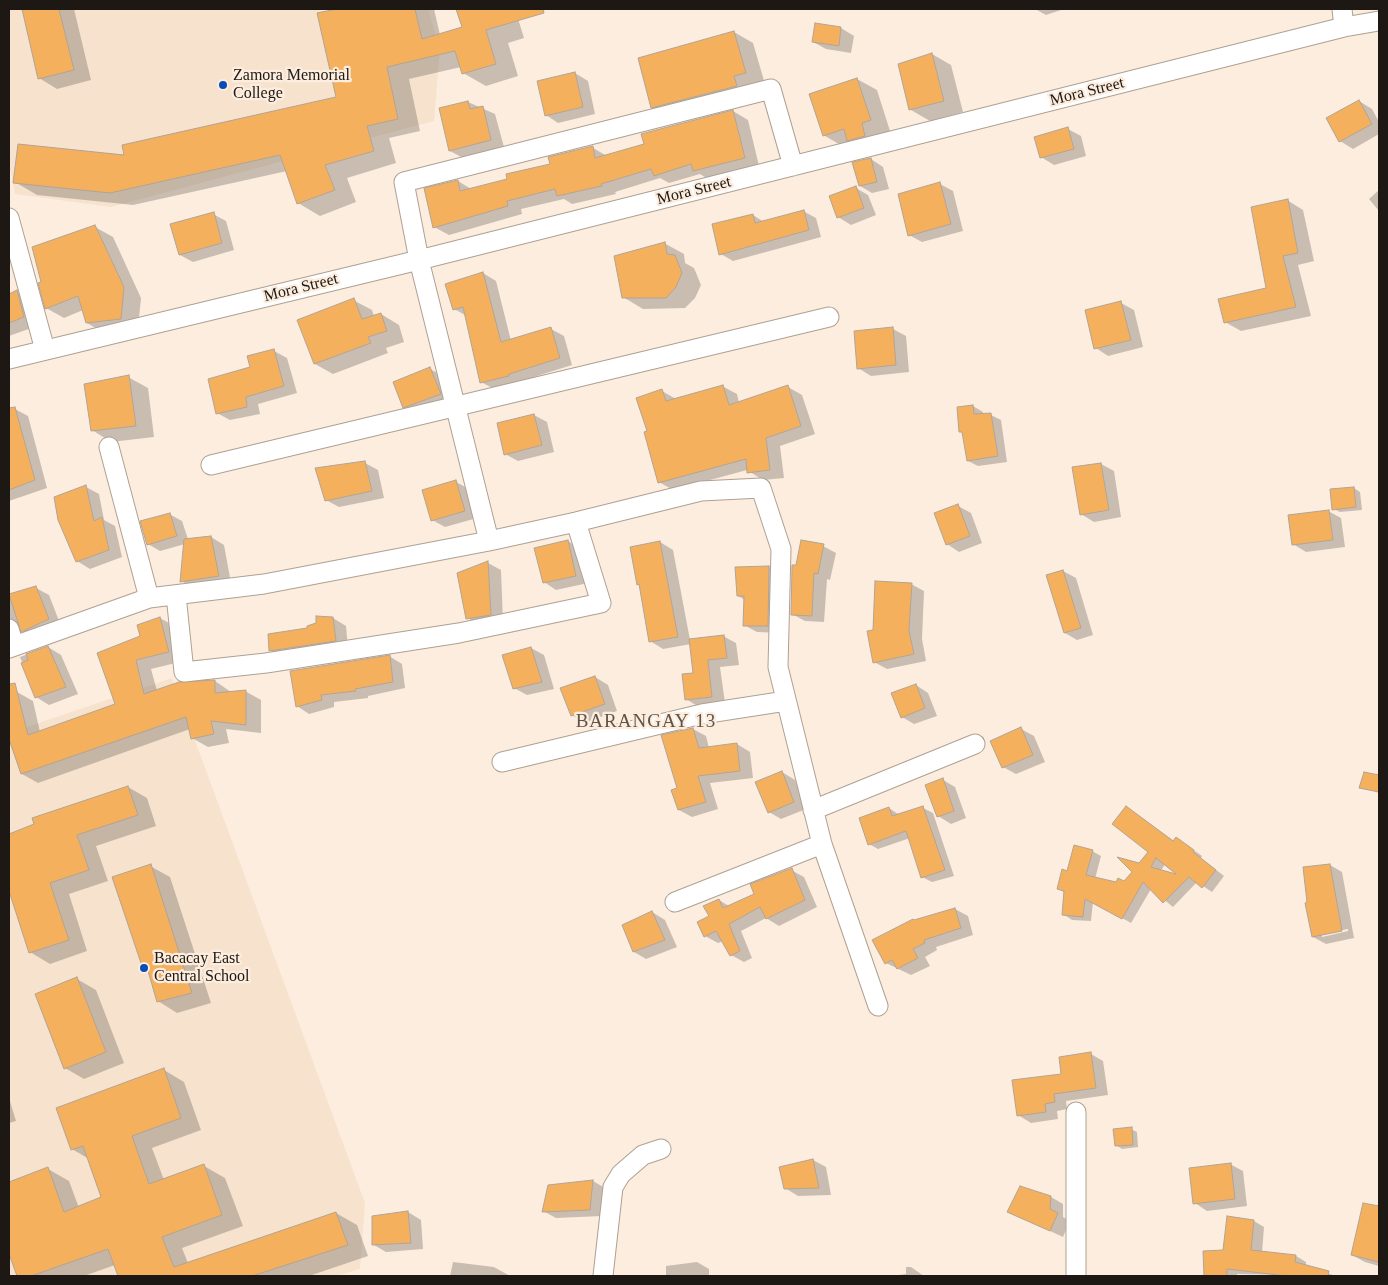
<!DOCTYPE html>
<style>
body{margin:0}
#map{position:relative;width:1388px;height:1285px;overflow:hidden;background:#fcedde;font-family:Georgia,serif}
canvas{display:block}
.frame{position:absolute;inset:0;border:10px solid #1d1813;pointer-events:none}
</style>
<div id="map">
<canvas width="1388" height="1285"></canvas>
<div class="frame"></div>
</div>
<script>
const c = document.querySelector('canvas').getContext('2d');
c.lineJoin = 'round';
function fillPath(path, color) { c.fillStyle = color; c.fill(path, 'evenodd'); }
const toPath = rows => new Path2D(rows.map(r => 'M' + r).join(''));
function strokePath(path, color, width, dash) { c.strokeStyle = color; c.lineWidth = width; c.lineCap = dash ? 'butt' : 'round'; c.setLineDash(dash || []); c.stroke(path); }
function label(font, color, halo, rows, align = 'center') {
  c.font = font + ' Georgia,serif'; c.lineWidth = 4.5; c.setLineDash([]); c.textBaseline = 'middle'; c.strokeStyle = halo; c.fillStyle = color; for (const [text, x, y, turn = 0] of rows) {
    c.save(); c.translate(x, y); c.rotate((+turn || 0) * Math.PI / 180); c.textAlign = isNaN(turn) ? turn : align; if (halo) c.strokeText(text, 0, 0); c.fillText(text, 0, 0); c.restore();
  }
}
fillPath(toPath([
 [9,9,428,9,440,50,434,121,111,207,15,194,9,164],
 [172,678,365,1203,360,1269,337,1276,9,1276,9,733]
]), '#f7e3cd');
fillPath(toPath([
 [23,9,74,9,91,80,57,89,39,78],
 [343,9,434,9,440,35,463,27,457,9,515,9,524,38,508,43,518,76,486,86,463,73,461,67,409,79,420,131,389,138,396,163,347,178,356,202,320,216,298,203,287,171,133,205,37,195,15,182,126,157,337,98,319,14],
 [1035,9,1064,9,1046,15],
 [816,25,841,28,854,36,851,53,826,49,813,42],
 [734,32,753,43,765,84,672,118,652,107],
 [932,54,951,65,963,112,930,121,911,110,899,65],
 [575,73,588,81,595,114,558,123,546,115],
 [857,79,877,90,890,131,844,147,825,136,811,95],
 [1359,101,1372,109,1379,122,1379,134,1353,149,1340,141],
 [468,102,495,114,504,147,463,158,450,151],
 [733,111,748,120,759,166,708,179,700,174,669,183,660,178,615,192,616,194,572,204,564,199,521,209,522,214,449,235,434,227,458,181,471,189,509,180,593,148,607,156,645,144],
 [1068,129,1081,136,1086,156,1054,165,1041,157],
 [871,159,883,167,889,189,872,193,860,186],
 [940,184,953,191,963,231,922,242,909,235],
 [856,188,868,195,876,215,851,225,838,217],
 [1379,190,1379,211,1369,199],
 [1287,200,1303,210,1314,261,1298,265,1311,316,1241,331,1225,322,1267,289],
 [803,211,816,218,821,237,733,261,721,254,753,215,764,222],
 [213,214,226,221,234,250,193,262,180,255],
 [95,227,113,237,141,298,138,328,104,333,87,323,83,310,64,318,46,308],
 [664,243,684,254,685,263,694,268,701,285,695,298,685,308,643,309,623,297],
 [483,273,496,281,511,341,551,329,564,336,572,365,521,381,521,383,494,389,481,382,467,316,454,309],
 [17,292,30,299,37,326,9,336,9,295],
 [353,300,372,310,374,316,381,314,399,325,404,342,386,348,388,353,333,374,315,364],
 [1121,303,1134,310,1143,347,1108,356,1096,348],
 [893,329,906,336,909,372,871,376,858,368,855,332],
 [274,351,287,358,297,393,258,404,260,414,230,420,217,413,251,367],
 [430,369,443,376,453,401,417,414,404,407],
 [128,377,148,388,154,437,111,442,92,430],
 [722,386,737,394,739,403,788,387,802,395,815,434,780,446,784,478,763,480,747,470,673,490,659,482,648,432,662,391,676,399],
 [973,406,983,412,983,415,991,415,1001,420,1007,462,978,466,968,461,964,433,960,431],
 [15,409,28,416,47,488,9,501,9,410],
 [534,415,547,422,554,452,518,461,505,454],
 [365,463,378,470,384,498,339,507,326,500],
 [1101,464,1114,471,1121,517,1094,522,1081,514],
 [456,482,469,489,477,518,445,527,432,520],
 [86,487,99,494,104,520,115,526,122,557,90,569,77,561],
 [1354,488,1360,492,1362,510,1340,512,1334,509],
 [958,506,971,513,982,543,959,552,947,544],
 [1328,511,1341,518,1345,547,1306,552,1293,544],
 [169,514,182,521,188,539,211,537,224,545,231,583,194,589,182,581,185,544,160,551,148,544],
 [568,541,580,549,588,583,556,590,544,582],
 [660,542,673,550,690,640,723,636,736,643,739,665,720,667,725,703,699,707,686,699,695,674,691,644,663,649,650,641,641,585,638,584],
 [823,546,836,553,830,580,827,579,824,622,805,621,792,614],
 [488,563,501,570,503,622,480,626,468,618],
 [769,567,782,574,780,633,757,632,744,625,745,600,738,596,736,569],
 [1063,571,1076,578,1093,635,1077,640,1065,633],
 [911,584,924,591,922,639,926,661,887,669,874,662],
 [36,588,49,595,61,626,35,638,22,631,19,624,10,634,9,649,9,595],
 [160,618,176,627,184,661,151,669,157,691,179,683,215,681,231,692,245,691,261,700,261,733,226,729,229,743,208,747,192,738,190,729,38,783,22,774,9,741,9,696,17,692,33,701,40,732,116,705,142,636],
 [333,618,346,626,348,648,282,658,270,650],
 [48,647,61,655,78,694,49,705,36,697,20,657],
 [531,648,544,655,554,689,527,695,514,688],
 [389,656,402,664,405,688,368,696,368,698,334,702,334,707,309,714,297,706],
 [595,677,608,685,617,711,584,723,572,715],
 [916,685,928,693,937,716,914,724,902,717],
 [693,729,706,736,709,748,737,744,750,752,753,778,710,783,718,809,692,817,679,810,679,789],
 [1021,729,1034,736,1045,762,1016,774,1003,767],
 [782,772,795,780,806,809,781,819,769,812],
 [1365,773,1379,777,1379,793,1361,787],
 [943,780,955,787,966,818,951,824,938,816],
 [128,787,147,798,156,826,96,846,108,881,69,894,87,951,50,964,30,952,9,878,9,836],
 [1127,807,1174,841,1185,844,1202,856,1201,858,1224,876,1212,892,1197,882,1173,907,1151,889,1131,923,1093,902,1091,921,1072,920,1063,914,1065,893,1059,889,1068,872,1092,851,1101,856,1095,879,1116,884,1124,883,1150,852],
 [1165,864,1181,877,1161,871],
 [889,808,898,814,923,808,933,813,954,876,932,882,922,877,910,838,878,849,869,844],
 [1330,865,1342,872,1354,938,1326,944,1313,937],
 [1348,929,1348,931,1322,937,1322,934],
 [150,866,170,877,211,1003,177,1013,158,1001,149,969,143,965],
 [791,870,804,877,817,907,779,926,766,918,741,931,752,958,744,962,731,955,723,941,718,943,705,936,710,917,719,900,729,906,756,894],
 [955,909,968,916,973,935,936,947,937,950,925,957,930,966,911,975,886,963,915,921],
 [652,912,665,920,677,947,646,959,634,952],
 [77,979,96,990,124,1063,84,1079,65,1068],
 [1091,1054,1103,1061,1108,1095,1066,1101,1067,1109,1057,1111,1058,1119,1031,1123,1018,1115,1062,1075],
 [164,1070,184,1082,201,1130,152,1148,164,1180,204,1166,225,1178,243,1226,182,1248,188,1263,336,1213,357,1225,368,1256,309,1276,149,1276,148,1274,133,1276,115,1265,84,1276,18,1276,9,1250,9,1183,48,1169,69,1181,79,1208,103,1198,89,1159,72,1149],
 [9,1098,16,1121,9,1123],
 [1131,1129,1137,1132,1138,1147,1122,1149,1116,1145],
 [813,1160,826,1167,831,1195,798,1196,785,1188],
 [1230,1164,1243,1171,1247,1206,1207,1211,1195,1203],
 [593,1181,605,1188,602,1216,556,1218,543,1211],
 [1051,1197,1063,1204,1063,1217,1070,1221,1063,1237,1009,1212],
 [1364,1204,1379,1207,1379,1266,1365,1262,1352,1255],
 [408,1212,421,1220,423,1249,386,1252,374,1245],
 [1254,1221,1264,1227,1262,1253,1296,1256,1306,1262,1306,1266,1336,1276,1237,1274,1237,1276,1205,1276,1204,1252,1224,1252],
 [453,1262,494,1267,510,1276,450,1276],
 [697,1262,709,1269,709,1276,666,1276,666,1266],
 [906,1267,911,1267,924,1276,891,1276,906,1274]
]), '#0003');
const building = toPath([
 [22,9,59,9,74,70,38,79,22,9],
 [337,9,415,9,422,39,462,27,456,9,543,9,544,13,486,30,496,64,462,74,455,51,387,67,398,119,367,126,374,151,325,165,335,190,297,204,280,155,110,193,13,183,18,144,124,155,122,145,336,97,317,13,337,9],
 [815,23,841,27,839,46,812,42,815,23],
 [734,31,746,73,734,76,737,86,651,108,638,58,734,31],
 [932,53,944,101,909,110,898,64,932,53],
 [575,72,583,107,545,116,537,81,575,72],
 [857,78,871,120,862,123,865,136,847,141,844,129,823,136,809,94,857,78],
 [1359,100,1372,124,1339,142,1326,118,1359,100],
 [468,101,470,109,483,106,491,140,449,151,439,108,468,101],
 [733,110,745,158,693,171,691,164,654,176,651,169,601,184,602,186,557,196,555,189,507,201,508,206,433,228,424,188,458,180,460,191,507,179,506,174,550,164,548,157,593,146,595,158,644,144,641,134,733,110],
 [1068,127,1074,149,1040,158,1034,137,1068,127],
 [871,158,877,182,859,186,852,162,871,158],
 [940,182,951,224,908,236,898,194,940,182],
 [856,186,864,208,837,218,829,196,856,186],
 [1288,199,1298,253,1283,256,1296,307,1224,323,1218,299,1266,288,1251,207,1288,199],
 [804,210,809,230,719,255,712,224,753,214,755,223,804,210],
 [214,212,222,243,179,255,170,224,214,212],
 [95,225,124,287,121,319,86,323,78,296,45,309,38,283,41,282,32,247,95,225],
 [665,242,667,254,675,255,682,273,676,287,666,298,622,298,614,256,665,242],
 [483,272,501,342,551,327,560,358,509,374,509,376,480,383,463,307,453,310,445,284,483,272],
 [17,290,24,317,9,323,9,294,17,290],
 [354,298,362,319,381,313,387,331,368,337,371,343,314,364,297,320,354,298],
 [1121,301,1131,340,1094,349,1085,310,1121,301],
 [893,327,896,365,857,369,854,331,893,327],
 [274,349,284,386,246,397,247,407,216,414,208,379,250,367,247,356,274,349],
 [430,367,441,394,403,408,393,382,430,367],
 [129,375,136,426,91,431,84,384,129,375],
 [723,385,729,405,788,385,801,426,766,438,770,470,747,473,746,459,658,483,644,432,647,431,636,398,662,389,666,401,723,385],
 [973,405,974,414,991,413,998,456,967,461,962,432,959,432,957,407,973,405],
 [15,407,35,480,9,490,9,408,15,407],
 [534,414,542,445,504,455,497,423,534,414],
 [365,461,372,491,325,501,315,468,365,461],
 [1101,463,1109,510,1080,515,1072,467,1101,463],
 [456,480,465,511,431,521,422,490,456,480],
 [86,485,94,521,102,517,109,550,76,562,58,520,54,497,86,485],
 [1354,487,1356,507,1332,510,1330,489,1354,487],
 [958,504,970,536,946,545,934,513,958,504],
 [1329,510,1333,540,1292,545,1288,515,1329,510],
 [170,513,177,536,147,545,140,521,170,513],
 [211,536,219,576,180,582,184,539,211,536],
 [568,540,576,576,543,583,534,548,568,540],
 [801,540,824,544,818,574,814,573,812,616,791,615,792,565,796,565,801,540],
 [660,541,678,637,649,642,639,584,637,585,630,547,660,541],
 [488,561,491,615,466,619,457,573,488,561],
 [769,566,768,626,743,626,744,596,737,596,735,567,769,566],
 [1063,570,1081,628,1064,633,1046,575,1063,570],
 [875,581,912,583,909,631,914,654,873,663,867,631,873,630,875,581],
 [36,586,49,619,21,632,9,594,36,586],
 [316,616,333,617,336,641,269,651,268,634,307,628,307,626,316,623,316,616],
 [160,617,169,652,136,660,144,694,179,682,215,680,215,693,246,690,246,725,211,721,214,734,191,739,186,717,21,774,9,739,9,684,15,683,28,735,115,704,97,653,140,636,137,625,160,617],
 [724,635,727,658,708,660,712,697,685,700,682,674,693,673,689,639,724,635],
 [48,646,66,687,35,698,21,663,28,660,26,654,48,646],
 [531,647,542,682,513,689,502,655,531,647],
 [390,655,393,682,355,689,356,691,321,695,322,700,296,707,290,671,390,655],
 [595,676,605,704,571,716,560,688,595,676],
 [916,684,925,708,901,718,891,693,916,684],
 [1021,727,1033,755,1002,768,990,741,1021,727],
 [693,728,699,748,737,743,740,771,698,776,706,802,678,810,671,790,677,788,661,735,693,728],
 [782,771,794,802,768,813,755,782,782,771],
 [1364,772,1379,775,1379,792,1359,788,1364,772],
 [943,778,954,811,937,817,925,785,943,778],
 [128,786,138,815,77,835,89,870,50,883,69,940,29,953,9,891,9,834,34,824,32,818,128,786],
 [923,806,945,870,921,878,906,831,868,845,859,818,889,807,892,816,923,806],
 [1126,806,1173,841,1176,837,1194,850,1193,852,1216,870,1202,888,1189,877,1163,903,1143,882,1122,919,1085,899,1083,917,1062,915,1064,891,1057,889,1062,869,1067,871,1074,845,1093,850,1086,875,1116,882,1118,878,1124,881,1132,872,1117,857,1139,863,1148,852,1112,824,1126,806],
 [1156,858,1176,874,1151,867,1156,858],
 [151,864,192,993,157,1002,146,964,142,966,112,877,151,864],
 [1330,864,1342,931,1312,937,1305,903,1307,902,1303,867,1330,864],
 [792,868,805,900,766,919,760,907,729,924,740,951,730,956,716,931,704,937,697,922,709,916,703,906,719,899,723,908,754,894,750,884,792,868],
 [955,908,961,928,924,940,925,943,913,949,918,958,897,969,892,960,885,964,872,940,913,919,914,920,955,908],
 [652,911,665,940,633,952,622,925,652,911],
 [77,977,106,1052,64,1069,35,994,77,977],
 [1091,1052,1096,1088,1054,1094,1055,1102,1045,1104,1046,1112,1017,1116,1012,1080,1061,1074,1059,1057,1091,1052],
 [164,1068,181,1118,132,1136,149,1184,204,1164,222,1215,162,1237,174,1267,336,1212,348,1245,252,1276,118,1276,108,1249,31,1276,17,1276,9,1254,9,1182,48,1167,64,1212,101,1197,83,1146,71,1150,56,1108,164,1068],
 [1132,1127,1133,1145,1115,1146,1113,1129,1132,1127],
 [813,1159,819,1188,784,1189,779,1167,813,1159],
 [1231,1163,1235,1199,1193,1204,1189,1168,1231,1163],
 [593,1180,590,1210,542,1212,548,1185,593,1180],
 [1020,1186,1051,1196,1050,1209,1058,1213,1050,1231,1007,1212,1020,1186],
 [1363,1203,1379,1206,1379,1262,1351,1255,1363,1203],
 [408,1211,411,1243,372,1245,372,1216,408,1211],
 [1227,1216,1254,1220,1251,1250,1296,1255,1295,1262,1329,1271,1328,1276,1287,1276,1227,1269,1227,1276,1204,1276,1203,1251,1223,1250,1227,1216]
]);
fillPath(building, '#f5b05d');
strokePath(building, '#b1a495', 1);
const street = toPath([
 [1342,9,1344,27],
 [9,218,45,350],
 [9,359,419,260,1344,27,1379,21],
 [109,447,149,598],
 [211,465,829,317],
 [489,541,419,260,404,182,771,89,793,166],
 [176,595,184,672,266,663,459,633,601,603,576,522],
 [9,629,14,646],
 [9,648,149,598,264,584,489,541,576,522,701,491,761,488,781,549,778,667,822,844,878,1006],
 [502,762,702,714,786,701],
 [813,810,975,744],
 [675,902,822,844],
 [603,1276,613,1187,621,1174,643,1155,661,1149],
 [1076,1276,1076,1112]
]);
strokePath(street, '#aea193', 21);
strokePath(street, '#fff', 19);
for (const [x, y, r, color] of [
 [223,85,5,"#084db7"],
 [144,968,5,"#084db7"]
]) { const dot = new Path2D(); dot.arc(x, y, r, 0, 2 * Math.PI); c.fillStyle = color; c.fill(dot); strokePath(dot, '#fcedde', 2); }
label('16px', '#1d1813', '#fcedde', [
 ["Zamora Memorial",233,76],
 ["College",233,94],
 ["Bacacay East",154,959],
 ["Central School",154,977]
], 'left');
label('16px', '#1d1813', '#fcedde', [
 ["Mora Street",1087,92,-14],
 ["Mora Street",694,191,-14],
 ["Mora Street",301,288,-14]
]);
c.letterSpacing = '1px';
label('19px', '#605447', '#fcedde', [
 ["BARANGAY 13",646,722]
]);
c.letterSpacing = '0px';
</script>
